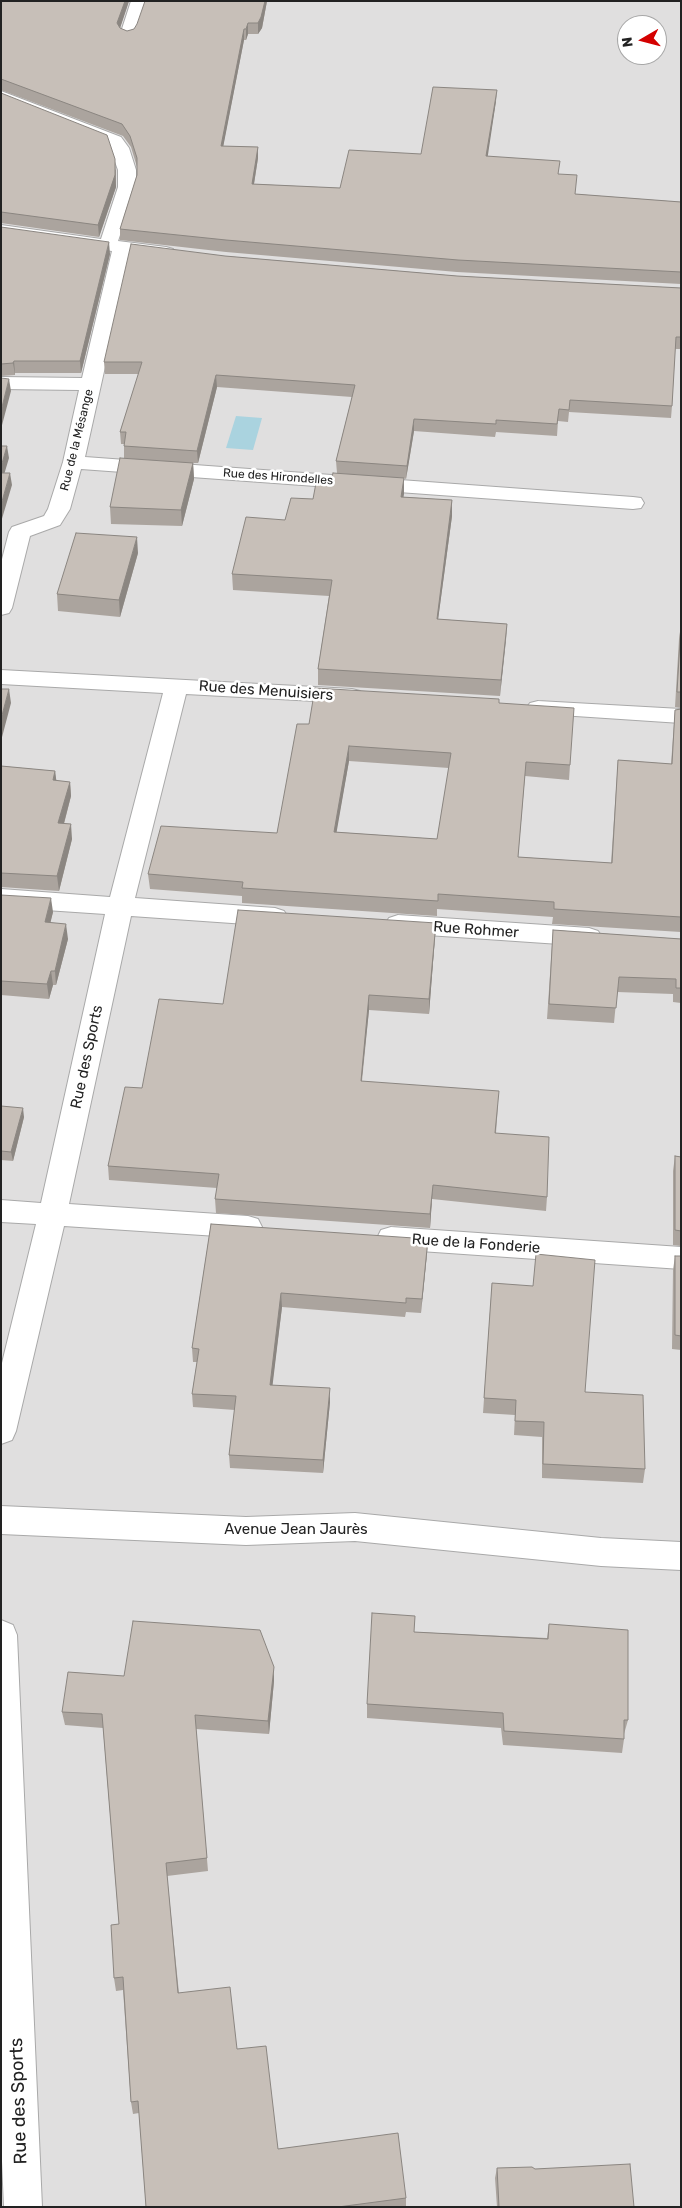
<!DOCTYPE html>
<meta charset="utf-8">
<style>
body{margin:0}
#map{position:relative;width:682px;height:2208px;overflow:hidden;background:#f2efe9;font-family:Rubik,sans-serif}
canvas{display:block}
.frame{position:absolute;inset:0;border:2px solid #222;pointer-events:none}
.north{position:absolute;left:617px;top:15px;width:50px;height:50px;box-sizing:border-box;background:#fff;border:1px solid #a7a7a7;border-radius:50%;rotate:262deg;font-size:14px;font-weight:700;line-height:20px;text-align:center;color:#222}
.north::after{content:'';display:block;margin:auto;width:18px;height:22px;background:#d40000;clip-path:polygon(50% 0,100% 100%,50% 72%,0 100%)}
</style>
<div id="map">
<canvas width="682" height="2208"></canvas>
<div class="frame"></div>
<div class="north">N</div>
</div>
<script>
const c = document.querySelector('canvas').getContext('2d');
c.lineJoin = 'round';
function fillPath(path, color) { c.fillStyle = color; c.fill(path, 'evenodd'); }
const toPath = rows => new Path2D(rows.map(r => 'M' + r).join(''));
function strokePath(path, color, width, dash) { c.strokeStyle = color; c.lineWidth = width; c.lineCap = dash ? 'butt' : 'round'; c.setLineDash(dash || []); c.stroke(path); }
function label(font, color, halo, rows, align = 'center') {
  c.font = font + ' Rubik,sans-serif'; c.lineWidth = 5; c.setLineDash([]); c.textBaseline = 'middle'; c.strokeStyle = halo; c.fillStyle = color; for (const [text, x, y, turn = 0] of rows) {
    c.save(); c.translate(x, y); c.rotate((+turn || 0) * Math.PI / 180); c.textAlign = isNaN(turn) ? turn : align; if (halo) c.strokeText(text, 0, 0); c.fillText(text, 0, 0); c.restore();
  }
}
fillPath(toPath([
 [1,1,681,1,681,2207,1,2207],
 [627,25,657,25,657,55,627,55]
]), '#e0dfdf');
fillPath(toPath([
 [236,416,262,418,253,450,226,448]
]), '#aad3df');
const street = toPath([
 [131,1,147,1,136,35,134,38,128,40,122,38,120,35,131,1],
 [1,91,121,137,129,148,136,170,136,187,118,241,166,247,173,249,175,253,173,257,166,259,130,254,85,457,633,497,641,498,644,503,641,508,633,509,81,469,70,509,60,525,30,536,12,608,9,613,1,615,1,563,9,532,12,527,44,516,48,509,63,462,79,390,1,389,1,377,82,378,112,251,1,237,1,225,101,239,118,187,118,170,109,145,1,102,1,91],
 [1,670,352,689,360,691,364,696,360,701,352,703,186,694,135,898,275,908,284,911,288,917,284,923,275,926,131,916,69,1204,248,1216,258,1219,262,1227,258,1235,248,1238,64,1226,16,1431,12,1440,1,1444,1,1367,36,1224,1,1222,1,1200,41,1203,105,914,1,907,1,889,110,897,163,693,1,684,1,670],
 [538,701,681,709,681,723,530,713,526,708,530,703,538,701],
 [398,915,589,928,598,931,602,937,598,943,589,946,398,933,389,930,385,924,389,918,398,915],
 [391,1227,681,1247,681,1269,391,1249,381,1246,377,1238,381,1230,391,1227],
 [1,1506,246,1517,355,1513,601,1538,681,1542,681,1570,601,1566,355,1541,246,1545,1,1534,1,1506],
 [1,1620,13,1625,17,1635,42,2207,4,2207,1,2138,1,1620]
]);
strokePath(street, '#a9a9a9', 2);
fillPath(street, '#fff');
fillPath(toPath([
 [1,1,129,1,120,28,127,31,267,1,262,28,258,34,248,34,246,40,244,40,223,146,258,147,258,158,254,184,340,188,421,154,496,101,487,156,559,174,575,194,681,202,681,284,457,272,226,252,120,240,120,229,137,175,137,167,131,147,123,136,1,90],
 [1,93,116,170,116,187,99,237,1,223],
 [1,227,110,254,81,373,15,373,15,375,1,376],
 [225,256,457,276,681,288,681,349,675,349,672,406,671,418,569,412,568,422,558,421,557,436,496,432,495,437,414,431,406,479,404,478,403,497,452,500,452,516,438,619,507,624,500,696,318,685,318,669,329,596,233,590,232,574,285,520,313,499,330,484,337,473,336,461,352,397,217,387,198,463,193,463,194,479,182,526,111,524,110,507,124,458,124,444,121,444,120,432,139,374,105,374,104,362],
 [138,553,120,617,58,611,57,594],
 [681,624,681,708,675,707,679,639],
 [499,703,570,765,569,780,525,776,518,857,611,863,617,775,618,760,671,764,674,724,675,710,681,709,681,932,552,924,553,917,437,909,437,916,242,903,242,896,150,889,148,874,277,833,309,724],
 [349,761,449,768,437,839,336,832],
 [1,766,55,771,56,781,70,782,71,796,64,824,72,839,59,891,1,887],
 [1,895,53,912,50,923,68,939,56,985,53,985,49,999,1,995],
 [436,923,429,1014,369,1010,362,1081,498,1105,496,1133,547,1197,546,1211,432,1199,430,1228,216,1213,215,1199,217,1188,109,1180,108,1166,142,1088,223,1004],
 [553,930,681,939,681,1003,673,1002,673,994,617,992,614,1023,547,1019],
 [1,1106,24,1117,13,1161,1,1160],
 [675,1156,681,1157,681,1246,673,1245,673,1171],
 [211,1224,427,1253,421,1313,406,1312,405,1317,282,1307,272,1385,330,1402,323,1473,230,1468,229,1455,235,1410,193,1407,192,1394,197,1362,193,1362,192,1348],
 [675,1256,681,1256,681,1350,672,1349,673,1270],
 [492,1283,585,1392,645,1469,643,1483,542,1478,542,1437,514,1435,515,1415,483,1413],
 [549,1624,628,1720,624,1734,624,1739,622,1753,503,1745,501,1728,367,1718,367,1704,415,1632,547,1638],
 [124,1676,274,1681,269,1734,196,1729,208,1871,167,1876,179,1993,237,2049,278,2149,406,2198,406,2207,146,2207,139,2113,133,2114,131,2102,123,1990,116,1991,114,1978,119,1924,103,1728,65,1725,62,1712],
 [497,2168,535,2169,634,2207,497,2207,495,2178]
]), '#aba49e');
fillPath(toPath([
 [125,1,129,1,118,34,117,23],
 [265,1,267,1,262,28,258,34,258,23],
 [248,23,248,34,246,40,246,29],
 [244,29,244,40,221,158,221,146],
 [497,90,496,101,486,168,486,156],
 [258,147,258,158,252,196,252,184],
 [115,159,116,187,99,237,98,225],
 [109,242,110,254,81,373,80,361],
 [14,361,15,373,15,375,13,363],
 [216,375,217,387,198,463,197,451],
 [9,379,11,391,1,429,1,411],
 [414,419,414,431,406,479,407,466],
 [7,446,9,458,1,485,1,467],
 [193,463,194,479,182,526,181,510],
 [10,473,12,485,1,522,1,505],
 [404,478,404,494,401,513,401,497],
 [452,500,452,516,436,635,437,619],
 [137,537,138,553,120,617,119,600],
 [507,624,506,640,500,696,501,680],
 [9,689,11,703,1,741,1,719],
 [349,746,349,761,334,847,334,832],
 [55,771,57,785,53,780],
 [70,782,71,796,60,838,58,823],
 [71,824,72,839,59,891,57,876],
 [51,898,53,912,47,937,45,922],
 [436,923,435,937,429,1014,429,999],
 [66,924,68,939,56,985,55,971],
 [51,971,53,985,49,999,47,984],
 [369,995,369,1010,360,1095,361,1081],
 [23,1108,24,1117,13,1161,11,1152],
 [433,1185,432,1199,430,1228,430,1214],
 [428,1239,427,1253,421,1313,422,1299],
 [281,1293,282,1307,271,1398,270,1385],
 [330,1388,330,1402,323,1473,323,1460],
 [274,1667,274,1681,269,1734,268,1721]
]), '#8b8681');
const building = toPath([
 [1,1,125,1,117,23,120,28,127,31,134,29,137,24,145,1,265,1,261,17,258,23,248,23,246,29,244,29,221,146,258,147,252,184,340,188,349,150,421,154,433,87,497,90,486,156,560,161,558,174,577,175,575,194,681,202,681,272,458,260,226,240,120,229,137,175,137,158,130,136,122,124,1,79,1,1],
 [1,93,107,135,115,159,115,175,98,225,1,212,1,93],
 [1,227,109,242,80,361,14,361,13,363,1,364,1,227],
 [131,244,225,256,457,276,681,288,681,337,676,337,672,406,570,400,569,410,559,409,557,424,496,420,496,424,414,419,407,466,336,461,355,385,216,375,197,451,124,446,126,432,120,432,142,362,104,362,131,244],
 [1,378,9,379,1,411,1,378],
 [1,446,7,446,1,467,1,446],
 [120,458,193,463,181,510,110,507,120,458],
 [1,473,10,473,1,505,1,473],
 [333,473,404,478,401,497,452,500,437,619,507,624,501,680,318,669,332,580,232,574,246,517,285,520,291,498,313,499,316,483,330,484,333,473],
 [76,533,137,537,119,600,57,594,76,533],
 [681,624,681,692,677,692,681,624],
 [315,688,499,699,499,703,574,708,570,765,526,762,518,857,612,863,618,760,672,764,675,710,681,709,681,917,554,909,554,902,438,894,438,901,242,888,243,882,148,874,161,826,277,833,297,724,309,724,315,688],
 [349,746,451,753,437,839,334,832,349,746],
 [1,689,9,689,1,719,1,689],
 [1,766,55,771,53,780,70,782,58,823,71,824,57,876,1,873,1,766],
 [1,895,51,898,45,922,66,924,55,971,51,971,47,984,1,981,1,895],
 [238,910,436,923,429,999,369,995,361,1081,499,1091,495,1133,549,1137,547,1197,433,1185,430,1214,215,1199,219,1174,108,1166,125,1087,142,1088,159,999,223,1004,238,910],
 [553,930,681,939,681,988,676,988,676,979,619,977,616,1008,549,1004,553,930],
 [1,1106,23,1108,11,1152,1,1151,1,1106],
 [675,1156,681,1157,681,1231,675,1230,675,1156],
 [211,1224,428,1239,422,1299,406,1298,406,1303,281,1293,270,1385,330,1388,323,1460,229,1455,236,1396,192,1394,199,1349,192,1348,211,1224],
 [536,1254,595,1260,585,1392,643,1395,645,1469,543,1464,544,1422,515,1421,516,1400,484,1398,492,1283,533,1286,536,1254],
 [675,1256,681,1256,681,1336,675,1335,675,1256],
 [372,1613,415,1616,414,1632,548,1639,549,1624,628,1630,628,1720,624,1720,624,1739,504,1731,503,1713,367,1704,372,1613],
 [133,1621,260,1630,274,1667,268,1721,195,1715,207,1858,166,1863,178,1993,230,1987,237,2049,266,2046,278,2149,398,2133,406,2198,338,2207,146,2207,138,2101,131,2102,123,1977,114,1978,111,1925,119,1924,102,1714,62,1712,68,1672,124,1676,133,1621],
 [630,2164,634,2207,499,2207,497,2168,532,2167,535,2169,630,2164]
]);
fillPath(building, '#c7bfb8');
strokePath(building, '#8b8681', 1);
label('12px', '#222', '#fff', [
 ["Rue de la Mésange",77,440,-76],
 ["Rue des Hirondelles",278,477,4]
]);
label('15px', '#222', '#fff', [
 ["Rue des Menuisiers",266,691,4],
 ["Rue Rohmer",476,930,4],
 ["Rue des Sports",87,1057,-78],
 ["Rue de la Fonderie",476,1244,4],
 ["Avenue Jean Jaurès",296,1530]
]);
label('18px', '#222', '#fff', [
 ["Rue des Sports",19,2101,-92]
]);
</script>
